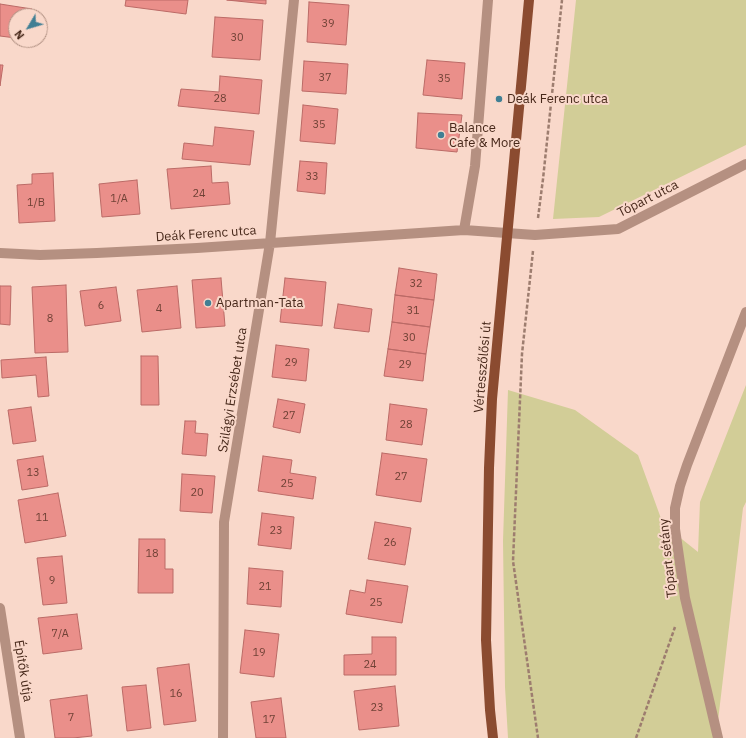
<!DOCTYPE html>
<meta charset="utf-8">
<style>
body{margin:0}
#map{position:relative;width:746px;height:738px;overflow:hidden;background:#f9d8ca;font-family:"IBM Plex Sans",sans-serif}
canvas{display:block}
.north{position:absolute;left:8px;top:8px;width:40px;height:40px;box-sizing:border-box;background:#f9d8ca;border:1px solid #b29284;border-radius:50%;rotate:232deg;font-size:11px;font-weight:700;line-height:16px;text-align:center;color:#47281a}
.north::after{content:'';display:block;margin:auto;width:14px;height:18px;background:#417f94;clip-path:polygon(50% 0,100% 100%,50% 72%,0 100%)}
</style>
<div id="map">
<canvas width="746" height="738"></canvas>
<div class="north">N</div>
</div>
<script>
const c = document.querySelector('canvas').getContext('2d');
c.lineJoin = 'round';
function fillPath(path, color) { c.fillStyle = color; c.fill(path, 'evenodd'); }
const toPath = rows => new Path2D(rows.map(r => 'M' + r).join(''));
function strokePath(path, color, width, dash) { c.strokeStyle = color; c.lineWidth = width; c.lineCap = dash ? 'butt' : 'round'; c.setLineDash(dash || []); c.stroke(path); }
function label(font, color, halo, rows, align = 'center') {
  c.font = font + ' "IBM Plex Sans",sans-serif'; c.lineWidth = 4; c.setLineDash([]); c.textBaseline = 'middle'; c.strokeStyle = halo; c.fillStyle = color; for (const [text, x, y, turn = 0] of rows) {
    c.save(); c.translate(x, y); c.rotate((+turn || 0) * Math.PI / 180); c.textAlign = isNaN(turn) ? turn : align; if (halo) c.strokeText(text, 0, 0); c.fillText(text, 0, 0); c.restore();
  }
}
fillPath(toPath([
 [576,0,746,0,746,145,599,217,553,219],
 [746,385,746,502,743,508,716,738,508,738,505,687,503,541,508,390,575,410,638,455,663,524,698,552,700,502]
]), '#d2cd97');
const building = toPath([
 [126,0,188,0,186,14,125,6,126,0],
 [227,0,266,0,266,4,227,0],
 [309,2,349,5,346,45,307,42,309,2],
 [0,4,32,9,31,16,16,16,16,38,0,36,0,4],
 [215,17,263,20,260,60,212,57,215,17],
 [427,60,465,63,462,99,423,95,427,60],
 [304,61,348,64,346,94,302,91,304,61],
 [0,65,3,65,0,86,0,65],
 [220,76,262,80,259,114,178,106,181,89,219,92,220,76],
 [303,105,338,109,335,144,300,141,303,105],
 [418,113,462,115,457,152,416,148,418,113],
 [215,127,254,131,250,165,182,159,184,143,213,146,215,127],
 [300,161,327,163,325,194,297,191,300,161],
 [211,166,212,183,228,182,230,204,171,209,167,169,211,166],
 [53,173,55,221,19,223,17,185,32,184,32,174,53,173],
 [137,180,140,214,102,217,99,184,137,180],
 [399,268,437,274,434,300,395,295,399,268],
 [221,278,225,326,196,328,192,280,221,278],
 [285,278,326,282,322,326,280,322,285,278],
 [66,285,68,352,35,353,32,287,66,285],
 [0,286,11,286,10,325,0,324,0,286],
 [177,286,181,328,142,332,137,290,177,286],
 [116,287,121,321,85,326,80,291,116,287],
 [395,295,434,300,430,327,392,322,395,295],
 [338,304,372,309,369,332,334,328,338,304],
 [392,322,430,327,426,354,388,349,392,322],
 [276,345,309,349,306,381,272,377,276,345],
 [388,349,426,354,423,381,384,376,388,349],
 [141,356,158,356,159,405,141,405,141,356],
 [46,357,49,396,38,397,36,375,2,378,1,360,46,357],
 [278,399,305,404,300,433,273,427,278,399],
 [390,404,427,409,422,445,386,440,390,404],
 [31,407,36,441,13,444,8,410,31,407],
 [185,421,196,421,195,433,208,434,206,456,182,454,185,421],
 [382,453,427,459,421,502,376,495,382,453],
 [43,456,48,486,22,490,17,460,43,456],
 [263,456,292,460,290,473,316,477,313,499,258,491,263,456],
 [182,474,215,476,212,513,180,511,182,474],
 [58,493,66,536,25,543,18,500,58,493],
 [262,513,294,517,291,549,258,545,262,513],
 [375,522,411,528,405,565,368,559,375,522],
 [139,539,165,539,165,569,173,569,173,593,138,593,139,539],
 [62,556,67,603,43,605,37,558,62,556],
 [249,568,283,571,281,607,247,604,249,568],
 [367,580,408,586,402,623,346,614,350,590,365,593,367,580],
 [77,614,82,649,43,654,38,618,77,614],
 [245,630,279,634,274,677,240,673,245,630],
 [372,637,396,637,396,675,344,675,344,655,372,654,372,637],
 [189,664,196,721,164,725,157,668,189,664],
 [146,685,151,728,127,731,122,687,146,685],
 [395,686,399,726,359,730,354,691,395,686],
 [87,695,92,736,73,738,55,738,50,700,87,695],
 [281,698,286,738,256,738,251,702,281,698]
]);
fillPath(building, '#ea8f8a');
strokePath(building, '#bb6a66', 1);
strokePath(toPath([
 [538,218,543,179,562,0],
 [533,251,522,354,513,561,538,738],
 [636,738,675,627]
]), '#9d7d6f', 2.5, [4, 2]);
strokePath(toPath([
 [464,230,475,166,488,0],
 [0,253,40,255,97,253,197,248,464,230,535,235,618,229,746,164],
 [0,608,20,738],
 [223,738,224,522,270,243,294,0],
 [718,738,685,598,675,529,675,508,680,486,687,465,746,312]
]), '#b59081', 10);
strokePath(toPath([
 [493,738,490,710,486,640,489,468,492,399,529,0]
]), '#8b4b30', 10);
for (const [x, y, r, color] of [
 [499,99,4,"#417f94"],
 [441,135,4,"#417f94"],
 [208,303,4,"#417f94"]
]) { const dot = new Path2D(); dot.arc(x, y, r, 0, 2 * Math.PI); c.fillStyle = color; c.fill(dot); strokePath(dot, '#f9d8ca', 1.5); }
label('11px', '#704236', null, [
 ["39",328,24],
 ["30",237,38],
 ["37",325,78],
 ["35",444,79],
 ["28",220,99],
 ["35",319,125],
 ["33",312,177],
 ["24",199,194],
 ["1/A",119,199],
 ["1/B",36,203],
 ["32",416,284],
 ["6",101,306],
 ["4",159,309],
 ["31",413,311],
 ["8",50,319],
 ["30",409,338],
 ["29",291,363],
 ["29",405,365],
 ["27",289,416],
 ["28",406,425],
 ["13",33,473],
 ["27",401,477],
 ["25",287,484],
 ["20",197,493],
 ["11",42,518],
 ["23",276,531],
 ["26",390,543],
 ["18",152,554],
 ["9",52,581],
 ["21",265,587],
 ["25",376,603],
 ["7/A",60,634],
 ["19",259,653],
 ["24",370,665],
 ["16",176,694],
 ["23",377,708],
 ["7",71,718],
 ["17",269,720]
]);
label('13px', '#47281a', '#f9d8ca', [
 ["Deák Ferenc utca",507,99],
 ["Balance",449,128],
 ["Cafe & More",449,143],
 ["Apartman-Tata",216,303]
], 'left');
label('13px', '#47281a', '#f9d8ca', [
 ["Tópart utca",648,199,-27],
 ["Deák Ferenc utca",206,234,-4],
 ["Vértesszőlősi út",483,367,-85],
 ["Szilágyi Erzsébet utca",233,390,-81],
 ["Tópart sétány",668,558,-96],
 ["Építők útja",23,671,81]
]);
</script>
